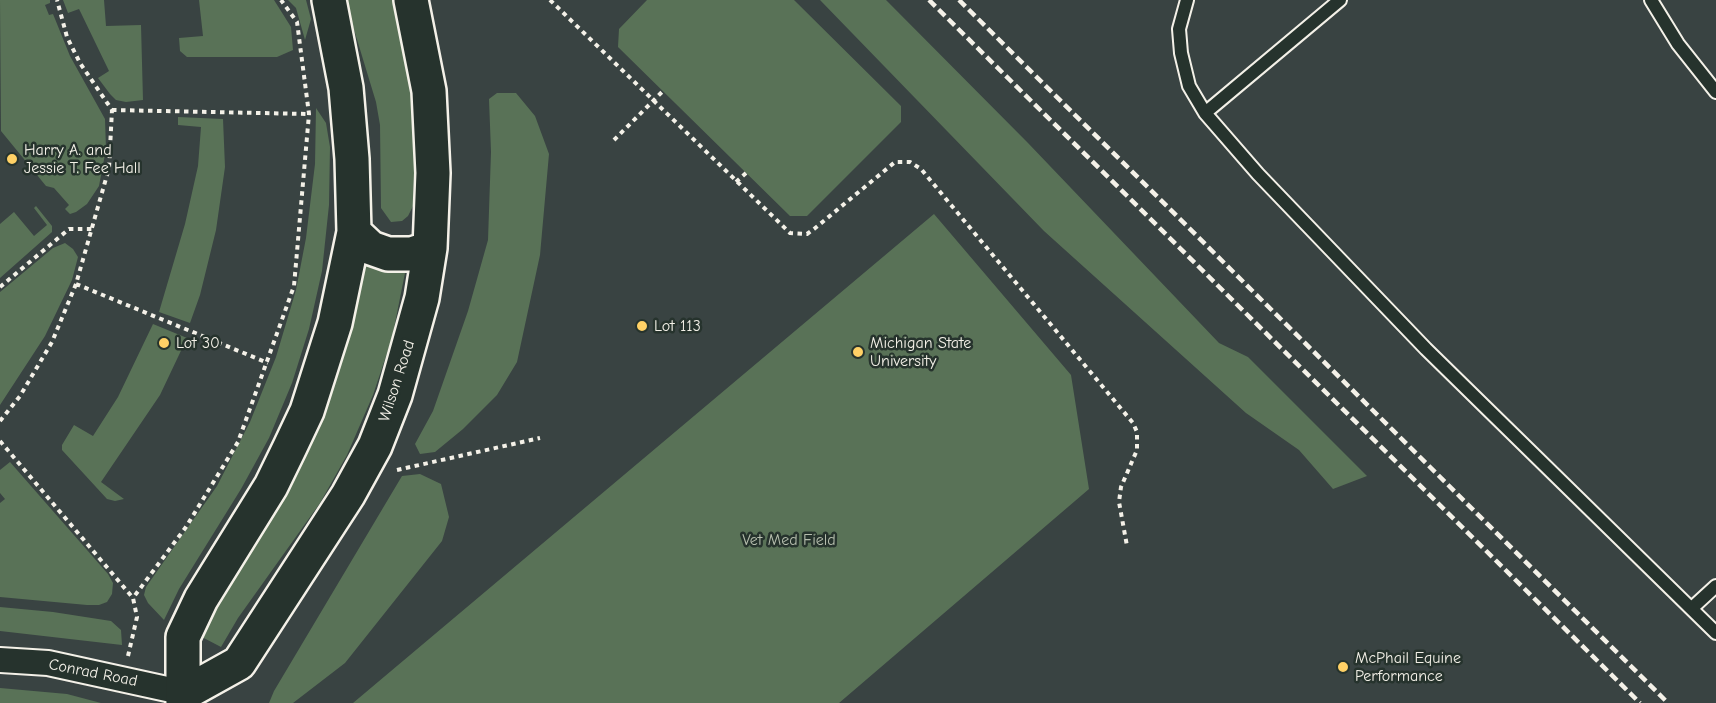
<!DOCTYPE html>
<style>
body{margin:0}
canvas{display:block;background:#26332d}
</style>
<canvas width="1716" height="703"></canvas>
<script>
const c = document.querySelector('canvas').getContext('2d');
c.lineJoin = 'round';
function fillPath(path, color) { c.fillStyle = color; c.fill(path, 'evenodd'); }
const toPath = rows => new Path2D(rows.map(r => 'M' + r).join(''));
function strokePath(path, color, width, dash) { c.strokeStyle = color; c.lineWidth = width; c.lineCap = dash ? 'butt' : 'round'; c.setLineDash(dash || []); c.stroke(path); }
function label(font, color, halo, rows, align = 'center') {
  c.font = font + ' "Comic Neue",sans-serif'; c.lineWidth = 5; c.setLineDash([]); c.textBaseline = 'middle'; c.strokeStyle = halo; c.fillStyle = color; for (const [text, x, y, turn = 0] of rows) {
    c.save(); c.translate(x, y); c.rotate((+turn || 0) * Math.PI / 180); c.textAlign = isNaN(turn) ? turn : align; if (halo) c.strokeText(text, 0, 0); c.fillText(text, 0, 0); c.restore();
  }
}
fillPath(toPath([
 [0,0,1716,0,1716,703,0,703]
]), '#394342');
fillPath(toPath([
 [0,0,50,0,50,3,45,5,49,15,53,14,70,56,105,119,106,149,99,186,87,204,76,212,70,214,65,209,69,205,54,188,46,186,1,131],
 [63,0,104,0,106,26,141,25,143,100,126,102,116,100,110,94,98,78,109,71,81,13,79,9,68,13],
 [199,0,274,0,291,27,293,50,277,57,187,57,180,51,179,38,203,36],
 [288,0,306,0,311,19,305,40,296,8],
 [345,0,394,0,410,72,415,144,413,206,408,216,402,221,391,222,381,208,380,125,376,102],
 [647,0,794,0,901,106,901,122,807,216,790,216,618,47,619,29],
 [820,0,886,0,1028,143,1219,343,1248,357,1367,476,1333,489,1299,450,1246,413,1044,231],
 [497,93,516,93,535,116,549,154,540,255,517,362,497,395,463,429,435,452,420,454,415,444,433,411,468,311,488,240,491,152,489,99],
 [316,108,326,123,330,147,329,205,322,271,309,329,292,383,269,438,241,489,179,589,164,620,148,603,144,595,146,587,217,486,250,422,276,357,296,290,306,238,315,164],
 [178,117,223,119,225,167,216,230,200,295,190,323,159,312,185,224,198,166,201,127,178,125],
 [36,206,52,226,52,232,0,278,0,224,14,212,34,236,47,225,34,208],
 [934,214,1071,375,1089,489,839,703,353,703],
 [65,243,73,249,78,257,72,280,45,336,0,405,0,292,53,248],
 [362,260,406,268,392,338,373,395,347,455,320,503,238,618,221,647,198,635],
 [153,324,187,338,160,395,101,482,124,499,115,501,107,499,62,450,62,445,74,425,93,436,118,397],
 [10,462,108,574,113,583,112,594,107,602,99,605,87,605,0,597,0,503,5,499,0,493,0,470],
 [420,474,441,484,449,517,442,541,345,663,293,703,269,703,274,691,402,476],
 [0,607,53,612,111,621,121,630,122,645,0,631],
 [0,688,67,694,101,703,0,703]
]), '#597257');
const lane = toPath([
 [1187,0,1179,29,1181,53,1189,86,1205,113,1258,174,1426,349,1716,633],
 [1651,0,1678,44,1716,92],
 [1205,113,1340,0],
 [1692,608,1716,586]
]);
const street = toPath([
 [0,660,48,663,185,693]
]);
const secondary = toPath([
 [354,232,371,248,388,254,412,254,430,248],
 [185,693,239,663,348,495,375,446,395,395,422,298,430,248,433,173,429,91,411,0],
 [183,703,183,637,201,599,271,486,290,447,307,411,335,323,354,232,352,159,346,88,329,0]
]);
strokePath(lane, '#f4f1e8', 16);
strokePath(street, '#f4f1e8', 28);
strokePath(secondary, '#f4f1e8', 38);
strokePath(toPath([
 [550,0,790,233,807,234,814,229,895,162,910,162,921,169,1133,423,1137,432,1137,450,1121,487,1119,502,1127,546],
 [112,110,309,114],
 [614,140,663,91],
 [736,182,746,173],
 [76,284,268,363],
 [0,287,69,229,92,229],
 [0,421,20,396,52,342,76,284,109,168,112,110,80,63,67,37,57,0],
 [0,441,133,598],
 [397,470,540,438],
 [128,656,137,617,133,598,186,527,238,442,294,286,309,114,297,22,281,0]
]), '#f4f1e8', 4, [4.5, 4.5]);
strokePath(lane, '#26332d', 12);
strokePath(street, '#26332d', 24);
strokePath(secondary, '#26332d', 33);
strokePath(toPath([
 [929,0,1640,703],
 [959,0,1668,703]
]), '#f4f1e8', 4.5, [9, 4.5]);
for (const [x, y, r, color] of [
 [12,159,6,"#ffd166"],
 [642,326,6,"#ffd166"],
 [164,343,6,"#ffd166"],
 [858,352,6,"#ffd166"],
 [1343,667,6,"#ffd166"]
]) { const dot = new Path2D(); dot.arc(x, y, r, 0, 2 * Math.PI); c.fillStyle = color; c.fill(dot); strokePath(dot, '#26332d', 2); }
label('16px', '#f4f1e8', '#26332d', [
 ["Harry A. and",24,150],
 ["Jessie T. Fee Hall",24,168],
 ["Lot 113",654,326],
 ["Lot 30",176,343],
 ["Michigan State",870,343],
 ["University",870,361],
 ["McPhail Equine",1355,658],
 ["Performance",1355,676]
], 'left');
label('16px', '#f4f1e8', '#26332d', [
 ["Wilson Road",397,381,-72],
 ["Conrad Road",93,673,11]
]);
label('16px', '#b6beae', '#26332d', [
 ["Vet Med Field",789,540]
]);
</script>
